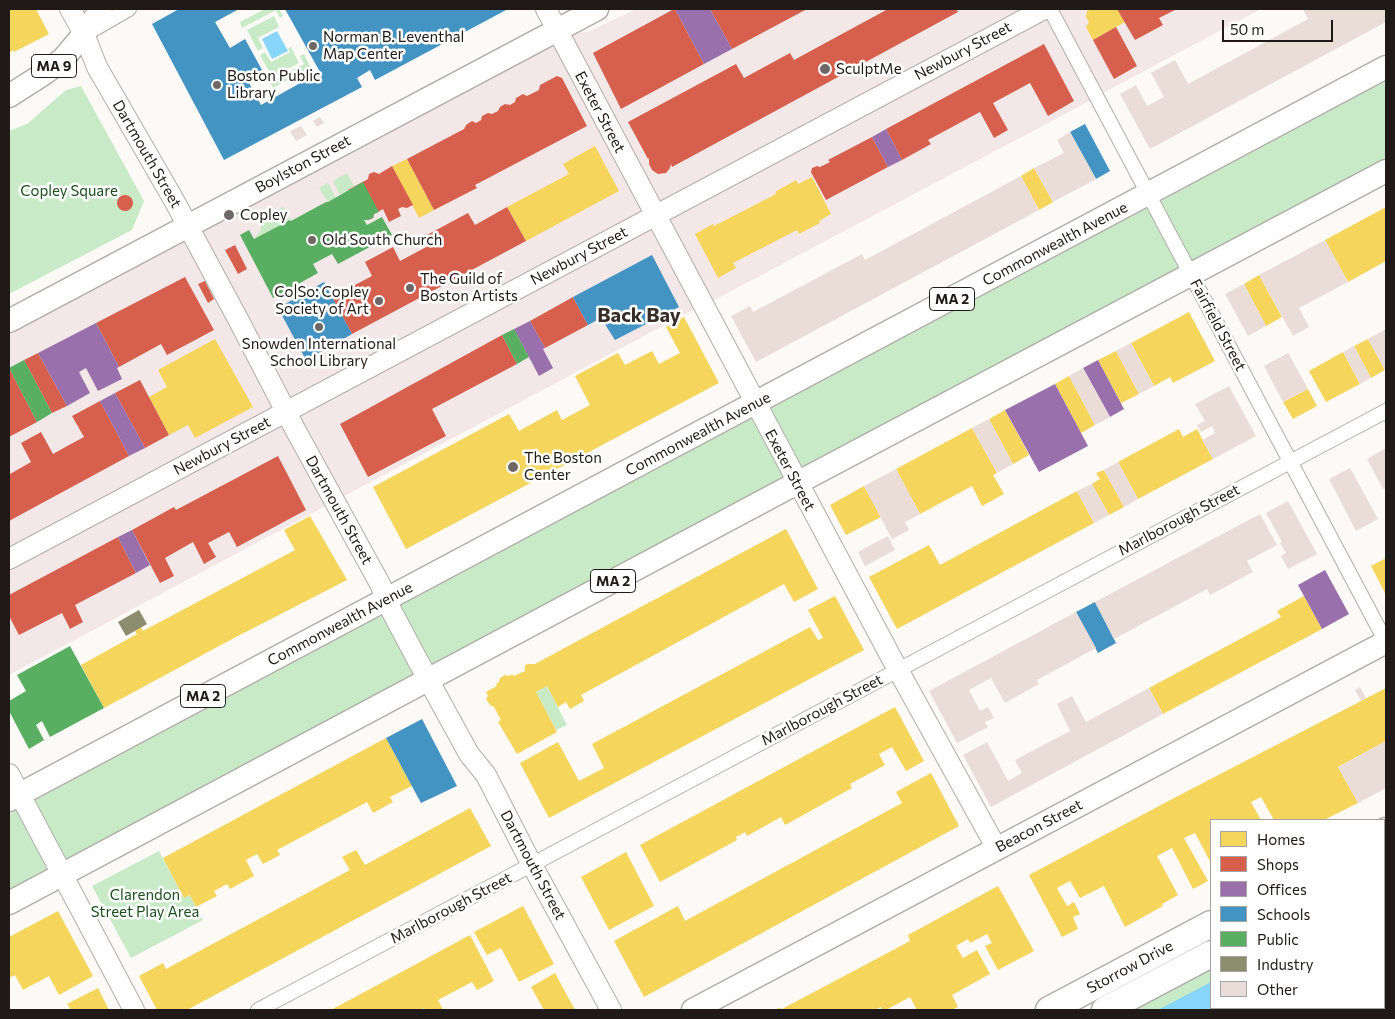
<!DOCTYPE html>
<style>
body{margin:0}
#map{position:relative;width:1395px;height:1019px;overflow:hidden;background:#fdf9f7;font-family:Commissioner,sans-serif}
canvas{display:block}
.frame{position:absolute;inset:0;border:10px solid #1f1917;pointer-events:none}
.legend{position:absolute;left:1210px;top:819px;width:175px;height:190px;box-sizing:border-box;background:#fff;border:1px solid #a5a3a2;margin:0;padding:6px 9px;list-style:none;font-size:15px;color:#1f1917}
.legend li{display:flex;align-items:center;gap:10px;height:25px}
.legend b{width:25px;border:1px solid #a5a3a2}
.scale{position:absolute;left:1222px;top:20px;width:111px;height:22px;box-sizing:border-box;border:2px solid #1f1917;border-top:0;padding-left:6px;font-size:15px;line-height:18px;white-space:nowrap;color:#1f1917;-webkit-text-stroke:4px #fff;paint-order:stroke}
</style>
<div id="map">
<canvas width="1395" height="1019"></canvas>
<div class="frame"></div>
<ul class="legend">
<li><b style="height:14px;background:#f6d55c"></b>Homes</li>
<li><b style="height:14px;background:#d6604d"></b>Shops</li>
<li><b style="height:14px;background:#9970ab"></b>Offices</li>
<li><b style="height:14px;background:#4393c3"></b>Schools</li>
<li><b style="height:14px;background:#5aae61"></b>Public</li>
<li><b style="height:14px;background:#8c8c6e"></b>Industry</li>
<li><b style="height:14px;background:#eaddd7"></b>Other</li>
</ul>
<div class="scale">50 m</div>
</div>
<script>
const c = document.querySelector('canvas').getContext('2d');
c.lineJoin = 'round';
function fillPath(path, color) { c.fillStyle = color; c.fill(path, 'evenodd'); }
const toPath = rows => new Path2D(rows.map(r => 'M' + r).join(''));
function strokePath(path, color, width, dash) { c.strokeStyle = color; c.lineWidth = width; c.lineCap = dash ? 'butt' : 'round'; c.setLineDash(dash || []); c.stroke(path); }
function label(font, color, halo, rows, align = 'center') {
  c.font = font + ' Commissioner,sans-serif'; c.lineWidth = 5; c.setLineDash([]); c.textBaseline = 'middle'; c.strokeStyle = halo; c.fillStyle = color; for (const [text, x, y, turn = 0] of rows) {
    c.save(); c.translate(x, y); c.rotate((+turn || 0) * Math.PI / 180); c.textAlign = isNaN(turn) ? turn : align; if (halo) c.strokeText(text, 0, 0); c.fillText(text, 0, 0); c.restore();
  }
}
fillPath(toPath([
 [636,9,1261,9,1112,88,1082,105,718,298,689,312,9,675,9,323,557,30,588,32]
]), '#f3e8e7');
fillPath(toPath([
 [265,9,279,9,283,16,280,18,276,10,242,28,240,22],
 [274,16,279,27,258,38,263,48,258,51,247,30],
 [291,47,299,63,272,77,260,55,265,52,271,62,290,52,288,49],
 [304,54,311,68,273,88,270,82,304,64,300,56],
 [1386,81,1386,158,9,890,9,814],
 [81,86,144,201,132,230,9,294,9,131,27,124,66,90],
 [347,173,354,186,340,195,333,181],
 [328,183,336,198,328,202,319,188],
 [283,207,290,220,254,239,260,231,261,226,259,220],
 [547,686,567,725,556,730,536,692],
 [159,851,184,898,190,895,203,920,131,958,92,886],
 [1386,875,1386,1010,1132,1010,1211,968,1211,1008,1384,1008,1384,877]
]), '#c9eac6');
fillPath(toPath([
 [277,31,288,51,272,59,262,39],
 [1386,889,1386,1010,1158,1010,1211,982,1211,1008,1384,1008,1384,890]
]), '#87d5f9');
fillPath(toPath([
 [9,9,36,9,49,34,14,52,13,50,9,53],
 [1092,9,1117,9,1125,22,1093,40,1086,27,1089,22,1086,17,1087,11],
 [595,146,619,191,526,241,507,207,569,174,563,164],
 [407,159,434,210,419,218,392,166],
 [1034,168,1053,202,1039,210,1021,176],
 [812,177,831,214,819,221,820,223,799,234,797,230,733,263,736,268,718,278,695,234,713,224,714,226,776,194,775,192,796,180,798,184],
 [1386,207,1386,261,1348,282,1325,240],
 [1259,275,1282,317,1266,326,1244,284],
 [1189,312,1215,361,1173,383,1170,377,1154,386,1131,343],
 [684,317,719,383,406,549,373,487,509,414,519,431,557,410,562,420,590,405,575,376,618,353,625,365,652,351,659,364,680,353,666,327],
 [215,339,253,407,195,438,188,425,169,435,149,397,167,387,158,370],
 [1368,339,1385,370,1371,378,1354,346],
 [1116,351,1139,394,1121,403,1098,360],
 [1343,352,1360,384,1326,402,1309,371],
 [1069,376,1095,425,1081,433,1055,384],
 [1308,389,1317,406,1293,419,1283,402],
 [1005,410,1029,455,1013,464,989,419],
 [972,428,997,473,993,475,1004,494,982,506,972,486,920,514,896,469],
 [1179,429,1183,437,1197,429,1213,459,1138,499,1118,462],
 [1104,470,1124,507,1109,515,1092,484,1100,479,1096,473],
 [864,486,881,517,846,535,830,505],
 [1077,491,1094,523,897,629,869,577,929,545,940,565],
 [310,516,347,580,234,638,104,708,81,665,137,634,135,631,141,627,143,631,295,550,284,530],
 [786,529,818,589,794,602,784,584,581,695,584,701,570,709,566,702,558,707,547,686,536,692,557,732,517,754,498,722,501,720,494,707,490,705,486,699,488,696,486,692,497,686,496,684,499,682,500,678,505,675,509,676,512,674,514,676,525,671,525,666,527,664,535,664,557,652],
 [1386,558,1386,595,1371,566],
 [835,596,864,650,549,818,520,763,558,742,579,781,604,768,592,744,810,627,818,640,823,638,808,610],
 [1304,596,1322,629,1163,714,1149,688,1281,617,1277,611],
 [1386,688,1386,741,1338,767,1358,803,1324,820,1274,820,1261,797,1251,802,1261,820,1211,820,1211,863,1195,833,1184,838,1208,881,1193,889,1172,848,1157,856,1178,895,1162,904,1163,906,1125,927,1104,886,1080,898,1070,881,1057,888,1067,906,1074,902,1080,914,1073,917,1078,929,1062,937,1029,875,1176,797],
 [895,707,924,761,906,771,892,747,879,754,885,765,850,784,852,788,785,825,781,817,747,836,745,832,736,837,737,840,660,882,640,845],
 [386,738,412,786,390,797,393,802,373,813,367,802,277,850,280,855,263,864,257,854,246,860,254,876,230,889,227,884,214,891,217,896,196,907,190,895,184,898,163,858],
 [931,773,959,826,644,997,614,941,678,906,685,921,902,803,896,792],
 [470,808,491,846,187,1010,157,1010,139,976,163,963,166,969,350,870,342,857,356,850,365,865],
 [626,852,654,906,609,930,581,877],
 [998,886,1034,951,998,970,985,946,992,943,987,934,970,943,968,939,956,946,963,958,977,950,990,974,952,995,958,1007,952,1010,917,1010,910,997,886,1010,882,1010,881,1007,875,1010,774,1010,779,1008,782,1009,910,941,908,935],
 [523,906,554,964,519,982,501,948,487,955,474,932],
 [58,911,93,976,59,995,49,976,23,990,15,975,9,978,9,937],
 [470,935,494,981,477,990,472,982,438,1000,443,1010,425,1010,424,1008,420,1010,331,1010],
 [555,973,575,1010,544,1010,531,987],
 [98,988,109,1010,71,1010,67,1004]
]), '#f6d55c');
fillPath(toPath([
 [674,9,675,9,704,64,621,109,593,53],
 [710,9,807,9,732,49],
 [888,9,956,9,958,12,672,167,671,164,670,168,666,173,658,174,652,170,649,164,649,158,648,159,628,122,736,64,744,78,790,53,794,60],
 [1117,9,1177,9,1159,18,1163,25,1135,40],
 [1116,27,1137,66,1114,79,1093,40],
 [1044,44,1074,101,1048,116,1030,83,993,103,1008,130,994,138,980,112,928,140,931,144,902,160,886,129],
 [557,76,562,78,587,126,475,185,477,188,434,210,407,159,464,129,466,125,472,121,476,123,481,120,482,116,488,113,492,114,498,111,500,107,505,104,510,105,515,102,516,98,523,94,527,96,539,90,540,85],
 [872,137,888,167,826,200,811,172,812,168,817,166,820,167,830,162,828,160],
 [392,166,413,205,407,208,402,207,398,209,401,216,389,222,383,209,374,214,373,218,368,220,364,220,348,190,368,179,369,174,374,172,379,174],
 '117 203a8 8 0 1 1 16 0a8 8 0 1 1-16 0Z',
 [507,207,526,241,352,334,332,297,372,276,365,262,393,247,400,261,430,245,425,236,468,213,475,225],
 [235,245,247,269,238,274,225,250],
 [185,277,214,330,167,355,161,344,119,367,96,323],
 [205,281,214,299,208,303,198,284],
 [573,297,588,325,545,348,530,321],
 [502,335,517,364,432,409,446,436,368,477,340,424],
 [38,353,67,406,52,413,24,360],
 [9,368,37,422,9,437],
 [140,380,169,435,145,448,115,393],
 [100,401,129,456,9,521,9,471,10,474,31,462,21,443,41,432,53,454,69,445,84,437,72,416],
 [278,456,306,510,237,547,229,532,208,543,216,557,204,564,193,542,165,558,174,576,160,583,132,530,174,507,176,510],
 [118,537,136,573,75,605,83,622,70,629,62,613,19,635,9,616,9,595]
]), '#d6604d');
fillPath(toPath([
 [675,9,710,9,732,49,704,64],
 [886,129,902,160,888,167,872,137],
 [530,321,545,348,543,349,553,368,539,376,514,329],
 [96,323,119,367,117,368,122,379,98,391,86,368,79,372,90,393,67,406,38,353],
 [1098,360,1124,409,1110,417,1083,368],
 [1055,384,1088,446,1039,472,1005,410],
 [115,393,145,448,129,456,100,401],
 [132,530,150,565,136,573,118,537],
 [1325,570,1349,614,1322,629,1298,585]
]), '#9970ab');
fillPath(toPath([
 [179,9,239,9,215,22,230,48,245,39,262,70,247,79,261,105,320,72,285,9,508,9,375,80,370,70,357,78,362,87,224,160,152,24],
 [1085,124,1110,171,1096,179,1070,132],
 [652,255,679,307,615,340,601,318,588,325,573,297],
 [324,282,352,334,306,360,278,308],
 [1095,602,1116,643,1098,653,1076,612],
 [422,719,457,786,421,803,386,738]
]), '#4393c3');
fillPath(toPath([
 [363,182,379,212,374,214,373,218,368,220,364,220,367,225,382,217,392,235,338,264,332,254,313,264,318,273,273,298,240,235,249,230,254,239,290,220,291,221,326,202,328,202],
 [514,329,529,357,517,364,502,335],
 [24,360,52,413,37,422,9,368],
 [70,646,104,708,50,737,42,721,36,725,44,740,29,749,9,711,9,701,26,691,17,675]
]), '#5aae61');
fillPath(toPath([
 [139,610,147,624,126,636,118,622]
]), '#8c8c6e');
fillPath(toPath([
 [1303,9,1386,9,1386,22,1150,149,1120,94,1136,85,1147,106,1164,97,1151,73,1175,60,1188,84,1308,19],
 [320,117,324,123,317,127,313,121],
 [301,126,307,135,296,141,290,131],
 [1070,132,1096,179,1053,202,1034,168,1064,153,1057,140],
 [1021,176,1039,210,756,362,731,316,750,306,753,312,862,254,865,260],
 [1325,240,1348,282,1299,308,1309,327,1293,336,1259,275],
 [1244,284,1266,326,1248,336,1225,294],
 [1386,329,1386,369,1385,370,1368,339],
 [1131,343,1154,386,1139,394,1116,351],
 [1354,346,1371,378,1360,384,1343,352],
 [1288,353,1308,389,1283,402,1264,366],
 [1083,368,1110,417,1095,425,1069,376],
 [1229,386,1256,436,1213,459,1202,440,1215,433,1212,426,1201,432,1197,425,1205,421,1195,404],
 [989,419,1013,464,997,473,972,428],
 [1386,448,1386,488,1383,489,1367,459],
 [1118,462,1138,499,1124,507,1104,470],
 [1350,468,1378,519,1356,531,1329,479],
 [896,469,920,514,905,522,909,530,892,539,864,486],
 [1092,484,1109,515,1094,523,1077,491],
 [1288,501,1317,554,1288,569,1281,556,1286,553,1280,543,1282,542,1266,513],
 [1260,514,1277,545,1247,561,1253,572,1210,595,1207,589,1114,639,1095,602],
 [888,536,895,550,865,566,858,552],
 [1076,612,1096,648,1037,680,1039,684,1005,703,991,678,969,690,980,711,988,707,994,718,985,722,988,727,957,743,929,691],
 [1360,687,1366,698,1361,701,1355,690],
 [1149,688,1163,714,991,807,963,755,987,742,1008,781,1022,773,1015,760,1070,731,1057,704,1072,696,1086,722],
 [1386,741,1386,788,1358,803,1338,767]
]), '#eaddd7');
const street = toPath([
 [1050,9,1386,642],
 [89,32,129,9],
 [258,1010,1386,411]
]);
const secondary = toPath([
 [70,9,84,34,97,67,175,202,239,321,296,431,380,584,390,608,418,661,469,754,486,775,532,865,611,1010],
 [546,9,891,657,997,849],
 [9,559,1044,9],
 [9,774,134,1010]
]);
const primary = toPath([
 [9,96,45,73,63,59,84,34,101,9],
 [9,321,597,9],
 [9,800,1386,67],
 [9,903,782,491,1386,171],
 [693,1010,1386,642]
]);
const highway = toPath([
 [1384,833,1386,831],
 [1384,862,1386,860],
 [1049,1010,1211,924],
 [1105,1010,1211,954]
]);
strokePath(street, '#b1adab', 16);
strokePath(secondary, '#b1adab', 22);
strokePath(primary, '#b1adab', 25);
strokePath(highway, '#b1adab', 29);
strokePath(street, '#fffefe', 14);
strokePath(secondary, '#fffefe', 20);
strokePath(primary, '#fffefe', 22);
strokePath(highway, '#fffefe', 26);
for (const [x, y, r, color] of [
 [313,46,5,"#6d6765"],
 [825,69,6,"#6d6765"],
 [217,85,5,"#6d6765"],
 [229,215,6,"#6d6765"],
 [312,240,5,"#6d6765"],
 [410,288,5,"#6d6765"],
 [379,301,5,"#6d6765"],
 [319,327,5,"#6d6765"],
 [513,467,6,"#6d6765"]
]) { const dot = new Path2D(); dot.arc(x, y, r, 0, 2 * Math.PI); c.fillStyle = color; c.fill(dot); strokePath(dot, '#fff', 2); }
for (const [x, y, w] of [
 [54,66,45],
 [952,299,45],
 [613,581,45],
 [203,696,45]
]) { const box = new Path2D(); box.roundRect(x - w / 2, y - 11.5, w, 23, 4); c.fillStyle = '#fff'; c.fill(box); strokePath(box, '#1f1917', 1); }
label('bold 14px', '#1f1917', null, [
 ["MA 9",54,66],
 ["MA 2",952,299],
 ["MA 2",613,581],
 ["MA 2",203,696]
]);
label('15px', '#1f1917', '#fff', [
 ["Norman B. Leventhal",323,37],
 ["Map Center",323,54],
 ["SculptMe",836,69],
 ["Boston Public",227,76],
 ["Library",227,93],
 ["Copley",240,215],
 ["Old South Church",322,240],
 ["The Guild of",420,279],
 ["Boston Artists",420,296],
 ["Co|So: Copley",369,292,"right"],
 ["Society of Art",369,309,"right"],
 ["Snowden International",319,344,"center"],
 ["School Library",319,361,"center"],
 ["The Boston",524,458],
 ["Center",524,475]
], 'left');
label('15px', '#1f1917', '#fff', [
 ["Newbury Street",963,51,-28],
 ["Exeter Street",600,112,62],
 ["Dartmouth Street",147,154,60],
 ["Boylston Street",303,164,-28],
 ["Commonwealth Avenue",1055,244,-28],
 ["Newbury Street",579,256,-28],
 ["Fairfield Street",1218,325,62],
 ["Commonwealth Avenue",698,434,-28],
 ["Newbury Street",222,446,-28],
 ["Exeter Street",790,470,62],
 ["Dartmouth Street",339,510,61],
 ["Marlborough Street",1179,520,-28],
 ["Commonwealth Avenue",340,624,-28],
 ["Marlborough Street",822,710,-28],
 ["Beacon Street",1039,826,-28],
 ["Dartmouth Street",533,865,62],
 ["Marlborough Street",451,908,-28],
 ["Storrow Drive",1130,967,-28]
]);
label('15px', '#1c4d1e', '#fff', [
 ["Copley Square",69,191],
 ["Clarendon",145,895],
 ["Street Play Area",145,912]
]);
label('bold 20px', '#382c27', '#fff', [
 ["Back Bay",639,315]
]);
</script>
